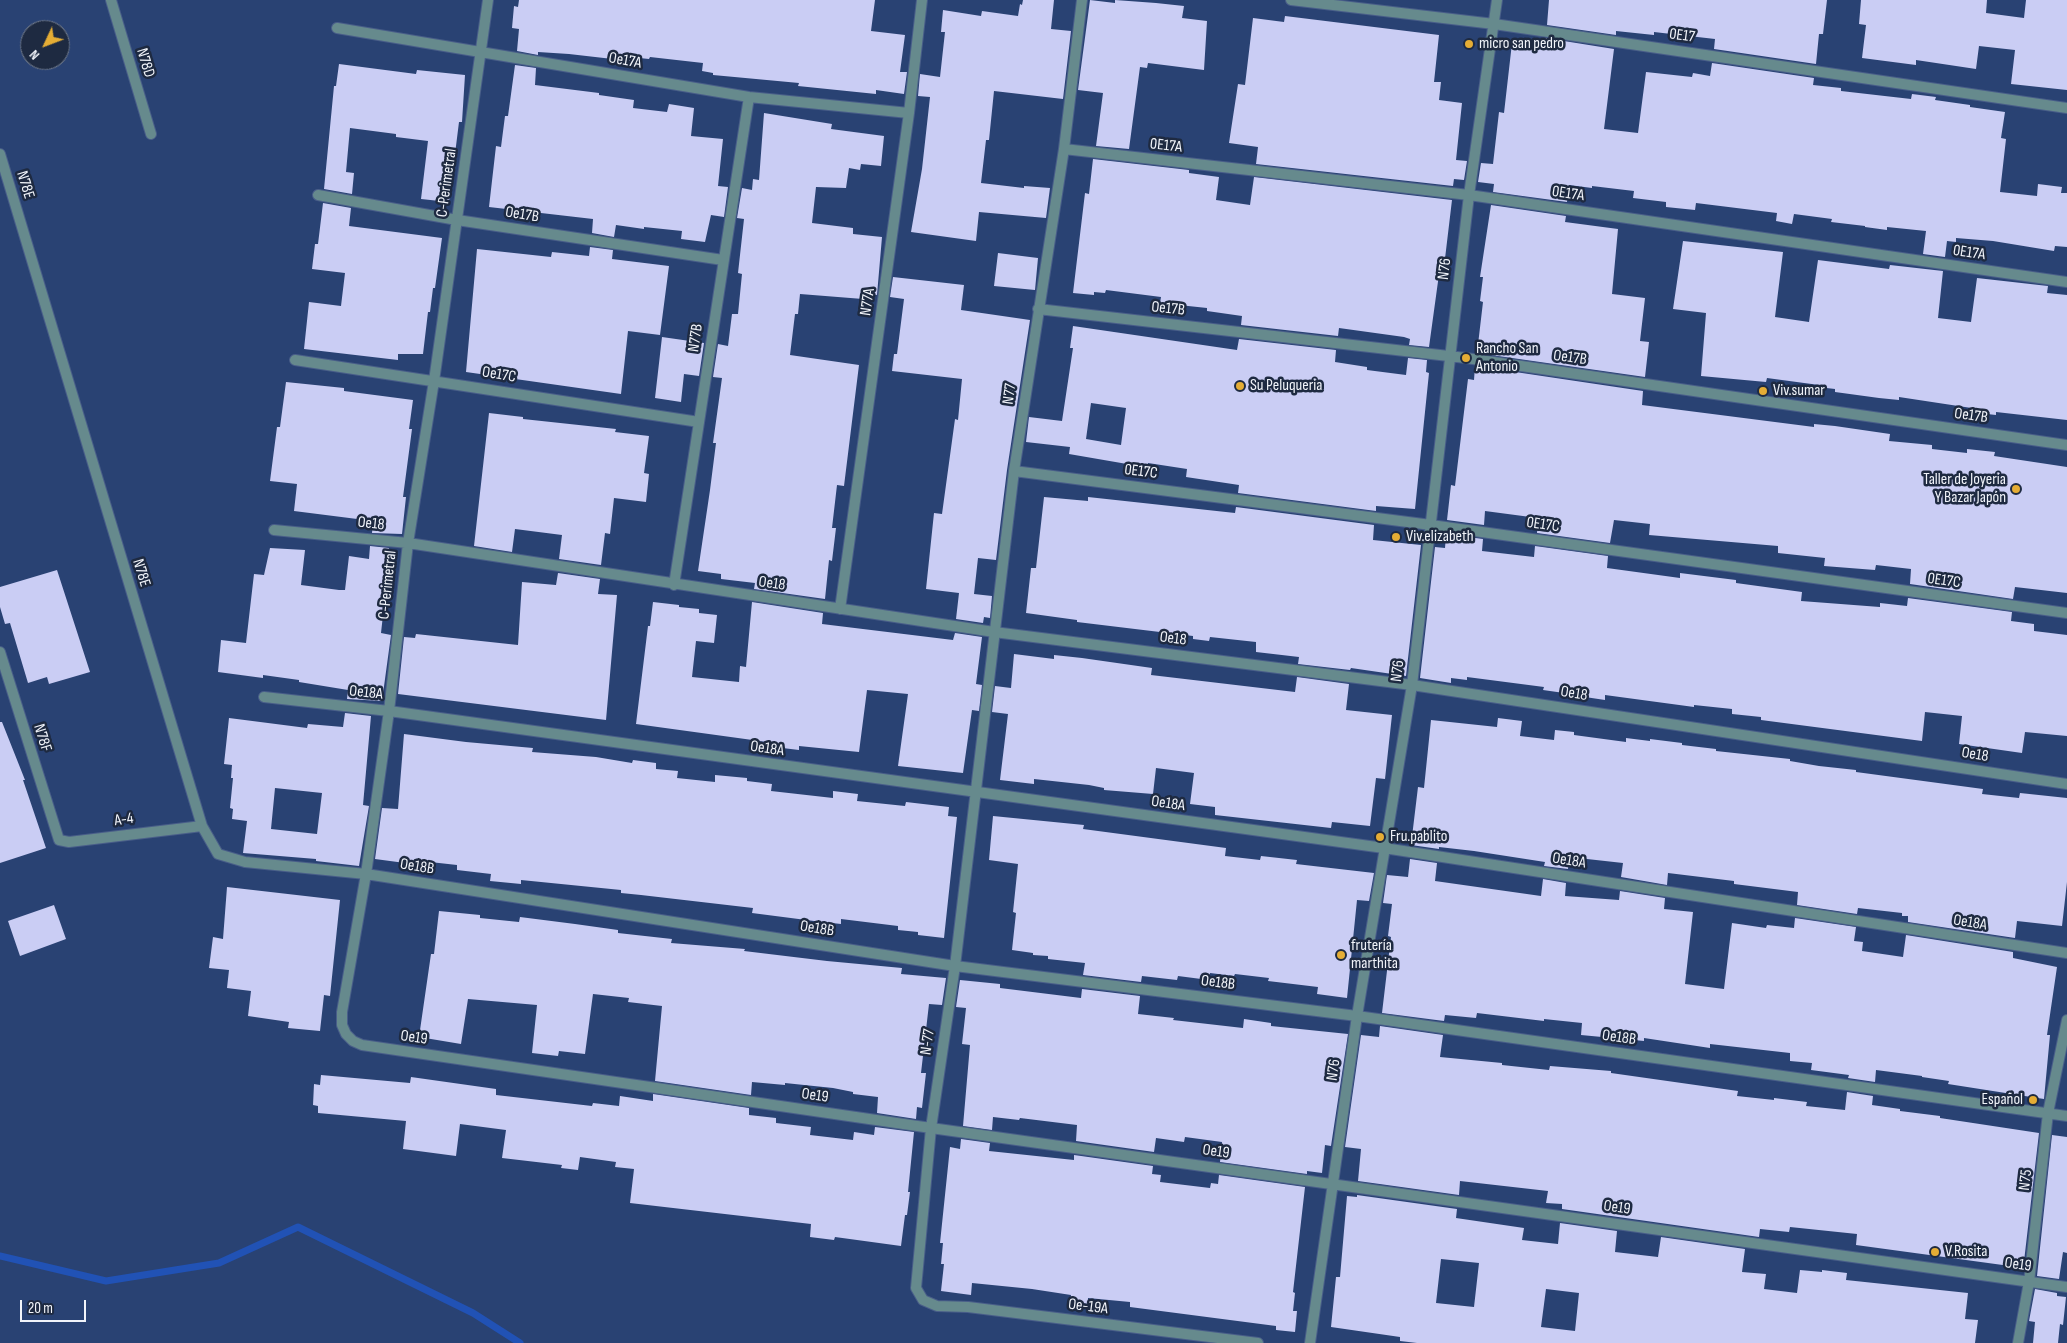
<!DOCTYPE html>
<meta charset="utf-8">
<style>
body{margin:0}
#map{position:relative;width:2067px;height:1343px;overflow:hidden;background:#294273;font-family:"Sofia Sans Condensed",sans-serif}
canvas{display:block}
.north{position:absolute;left:20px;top:20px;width:50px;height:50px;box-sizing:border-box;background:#1e2a41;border:1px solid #727b8b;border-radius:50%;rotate:227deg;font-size:14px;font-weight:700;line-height:20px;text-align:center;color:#f1f4fa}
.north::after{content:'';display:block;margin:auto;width:18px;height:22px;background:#e5ad35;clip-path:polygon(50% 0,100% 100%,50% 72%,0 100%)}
.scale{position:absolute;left:20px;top:1300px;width:66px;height:22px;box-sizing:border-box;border:2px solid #f1f4fa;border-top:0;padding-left:6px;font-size:15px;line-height:18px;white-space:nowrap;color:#f1f4fa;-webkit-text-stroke:4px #1e2a41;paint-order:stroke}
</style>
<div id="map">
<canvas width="2067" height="1343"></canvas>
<div class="north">N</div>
<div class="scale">20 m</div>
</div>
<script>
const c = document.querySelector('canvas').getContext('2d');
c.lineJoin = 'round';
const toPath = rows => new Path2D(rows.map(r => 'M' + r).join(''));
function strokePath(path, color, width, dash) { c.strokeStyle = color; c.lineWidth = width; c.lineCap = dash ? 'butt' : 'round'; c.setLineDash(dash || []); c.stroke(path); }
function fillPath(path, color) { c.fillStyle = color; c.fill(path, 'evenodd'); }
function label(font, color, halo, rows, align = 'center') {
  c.font = font + ' "Sofia Sans Condensed",sans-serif'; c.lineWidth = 5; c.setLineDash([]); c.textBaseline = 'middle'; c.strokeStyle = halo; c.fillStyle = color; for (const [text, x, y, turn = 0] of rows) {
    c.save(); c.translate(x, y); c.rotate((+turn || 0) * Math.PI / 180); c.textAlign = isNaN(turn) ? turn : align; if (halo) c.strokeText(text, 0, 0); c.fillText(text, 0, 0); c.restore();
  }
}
strokePath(toPath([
 [0,1256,106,1281,219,1263,298,1227,473,1313,520,1343]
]), '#2152b5', 7);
fillPath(toPath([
 [519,0,875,0,871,31,905,35,900,72,907,72,904,94,876,90,876,94,798,86,799,83,713,75,713,73,702,71,703,63,650,57,649,59,630,57,630,61,569,54,538,52,538,55,517,51,519,29,512,28,514,6,518,7],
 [1023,0,1054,0,1051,29,1071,31,1063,99,994,91,989,140,986,140,981,183,1024,188,1024,186,1050,188,1046,218,979,212,976,241,911,232,922,169,930,97,918,96,920,74,940,77,945,32,941,32,943,10,981,16,982,11,1018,16,1020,4,1022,5],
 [1090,0,1115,3,1115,0,1156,3,1184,6,1182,18,1207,21,1204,70,1148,63,1147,68,1140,67,1129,149,1096,146,1103,93,1078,90],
 [1549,0,1827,0,1823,34,1819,34,1816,64,1714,49,1715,39,1654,32,1654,35,1616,31,1616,35,1547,25],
 [1861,0,1987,0,1986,13,2024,18,2026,0,2067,0,2067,90,2011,84,2015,50,1979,46,1976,69,1916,60,1916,65,1862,58,1866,25,1859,24],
 [1285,16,1439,35,1434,82,1441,82,1439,100,1462,103,1456,160,1467,161,1464,180,1454,179,1453,186,1256,164,1258,147,1229,143,1238,84,1245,85,1253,18,1284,22],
 [1545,38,1614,49,1604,129,1638,133,1646,72,1692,77,1693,73,1710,76,1712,63,1814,78,1813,85,1841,88,1841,91,1911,99,1912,94,1936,97,1935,100,1970,105,1970,107,2005,112,2001,138,2006,139,2000,192,2037,196,2038,184,2062,187,2061,193,2067,193,2067,247,2055,246,2054,251,1993,241,1956,238,1956,242,1947,241,1945,257,1923,254,1926,231,1887,227,1887,230,1865,227,1865,226,1831,222,1832,219,1794,214,1792,224,1776,221,1777,213,1696,203,1695,210,1666,207,1666,202,1633,198,1634,191,1592,186,1592,188,1569,185,1567,202,1493,192,1494,184,1478,182,1481,163,1493,164,1499,112,1504,113,1512,43,1544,47],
 [339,64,416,74,417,70,465,75,462,122,459,122,449,202,421,199,428,141,396,137,396,134,350,128,346,172,354,173,352,194,324,189,334,86,336,86],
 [515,65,536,68,535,85,599,93,599,95,634,100,633,108,667,112,669,104,694,108,691,136,723,139,718,186,728,187,724,217,711,215,705,242,681,239,682,231,644,227,644,229,616,225,614,237,592,233,593,219,489,207,496,146,501,147,505,116,508,116],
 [764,113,832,124,831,129,884,136,881,166,861,164,860,170,849,168,846,188,816,187,812,223,853,228,853,234,882,237,877,295,863,293,863,299,800,294,798,314,795,314,790,355,859,365,844,486,837,485,832,528,836,528,832,561,829,560,825,599,754,589,755,583,721,579,721,574,698,571,710,490,716,443,713,443,722,378,713,377,718,344,728,346,732,314,738,314,742,274,738,273,744,219,737,218,742,188,752,190,753,179,759,180],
 [1093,159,1189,170,1189,173,1219,177,1216,200,1250,205,1254,177,1452,200,1444,267,1440,267,1429,347,1409,345,1410,339,1404,337,1339,328,1338,336,1241,325,1242,316,1207,311,1207,308,1160,303,1161,297,1106,290,1105,293,1094,292,1094,295,1073,293,1085,193,1089,194],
 [323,203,351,208,349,226,442,238,435,288,433,288,430,312,428,312,423,354,398,354,398,360,304,349,309,302,341,306,345,273,312,269,315,244,318,244],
 [1491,205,1566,216,1565,222,1618,229,1612,294,1645,298,1640,341,1649,342,1645,377,1477,353,1483,302,1480,301,1483,277,1480,277],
 [1683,241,1783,252,1775,317,1809,322,1818,260,1889,269,1890,265,1943,271,1938,318,1971,322,1977,278,2048,286,2047,293,2067,295,2067,420,1996,412,1996,415,1978,413,1978,409,1899,397,1899,400,1879,398,1835,392,1835,389,1818,387,1819,385,1767,378,1766,382,1701,376,1706,313,1673,309],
 [590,247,613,250,612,259,669,266,660,335,628,331,621,394,466,372,477,249,551,257,552,252,589,256],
 [998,253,1038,258,1035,290,994,286],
 [893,277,964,285,961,310,1030,320,1007,470,996,560,978,558,974,594,992,596,990,618,984,617,983,623,956,619,959,593,926,589,934,513,942,514,955,419,958,420,962,379,892,371,894,354,897,354,904,299,890,297],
 [1073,326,1237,350,1239,339,1336,350,1335,362,1367,367,1367,370,1406,375,1408,358,1427,360,1426,372,1429,373,1415,509,1376,506,1376,511,1238,493,1239,485,1186,477,1187,469,1148,463,1148,465,1127,464,1069,454,1070,447,1026,442,1029,417,1062,421,1073,348,1070,348],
 [1091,403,1126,408,1121,445,1086,439],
 [662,337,704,343,699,376,684,374,681,402,655,398],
 [1475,366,1643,391,1642,405,1814,427,1814,424,1835,426,1890,434,1889,441,1932,445,1932,449,1967,453,1967,449,1995,452,1994,456,2067,467,2067,593,2015,587,2013,599,1910,584,1911,569,1876,565,1875,570,1824,566,1825,558,1778,553,1778,546,1649,535,1650,524,1614,520,1610,543,1537,533,1538,518,1485,511,1484,525,1447,520,1451,485,1455,486,1468,379,1474,380],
 [286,382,344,388,344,391,413,400,409,429,412,429,403,497,406,497,402,534,372,533,373,521,294,511,297,484,270,481,277,427,280,427],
 [489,413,523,417,523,419,616,429,615,432,649,436,644,473,649,474,646,502,614,498,610,534,605,533,601,565,559,559,562,535,515,529,512,552,474,546],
 [1044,497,1088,501,1088,497,1235,513,1236,507,1374,525,1373,540,1421,545,1406,676,1351,668,1350,670,1298,664,1299,657,1256,652,1256,642,1210,637,1209,641,1193,639,1193,636,1077,622,1077,620,1026,613,1031,568,1036,568],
 [1446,534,1483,539,1482,551,1534,557,1535,546,1608,556,1607,568,1680,578,1680,573,1736,580,1736,583,1802,592,1801,601,1880,607,1880,603,1907,606,1908,598,2012,612,2011,621,2034,624,2034,631,2067,635,2067,736,2025,732,2022,753,1959,744,1962,716,1925,712,1922,741,1761,720,1761,717,1732,714,1732,709,1694,705,1694,707,1605,695,1605,700,1585,697,1585,696,1543,690,1544,687,1467,677,1467,680,1451,678,1451,683,1420,678,1435,547,1445,548],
 [370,546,389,548,383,596,385,597,381,633,391,635,382,701,347,699,348,690,299,682,299,680,263,675,263,678,218,672,221,640,246,643,254,574,264,575,270,548,305,550,301,585,339,590,345,590,349,556,369,559],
 [57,570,90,672,49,684,47,677,28,683,10,623,5,624,0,607,0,587],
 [558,573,600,579,598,594,617,595,606,720,398,694,404,637,415,638,416,634,518,645,522,582,556,585],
 [653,602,679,605,679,607,699,609,699,613,717,615,714,643,696,641,692,677,739,682,740,666,746,667,752,602,823,613,822,624,953,640,955,633,982,637,976,684,982,685,979,711,972,710,963,773,898,766,908,694,867,690,859,752,799,746,799,750,766,746,767,742,636,724,648,626,650,626],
 [1014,654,1054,659,1054,655,1082,658,1152,668,1151,675,1295,692,1297,677,1349,684,1346,710,1392,715,1385,779,1376,778,1370,826,1332,822,1331,828,1215,815,1215,807,1190,804,1194,773,1156,768,1153,794,1104,790,1104,788,1089,785,1034,779,1034,784,1000,780,1008,714,992,712,995,686,1011,688],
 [345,713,371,716,363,805,369,806,359,866,316,861,316,859,243,853,247,821,232,819,233,809,230,808,233,778,231,778,232,765,224,764,229,718,307,728,308,724,343,727],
 [275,788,322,793,317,834,271,829],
 [1498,718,1522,721,1520,736,1554,740,1555,730,1574,732,1574,735,1626,742,1626,738,1650,741,1650,739,1682,743,1682,745,1716,749,1716,751,1790,759,1790,761,1819,766,1856,770,1856,772,1983,789,1982,794,2019,798,2020,793,2067,798,2067,882,2062,926,2017,921,2015,938,1908,922,1908,916,1902,916,1902,913,1858,908,1857,914,1797,905,1798,892,1734,884,1734,881,1668,873,1667,885,1621,877,1623,863,1569,857,1568,869,1544,866,1545,862,1474,851,1439,847,1439,849,1411,845,1418,787,1424,788,1431,720,1497,727],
 [0,722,2,722,25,780,23,780,46,848,0,863],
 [404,734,466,742,533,748,532,752,596,757,632,763,633,760,656,763,656,769,678,771,677,778,715,782,715,775,747,778,747,781,772,784,771,791,833,798,833,791,858,794,857,801,905,806,906,802,949,807,948,816,957,817,944,938,918,935,918,932,898,930,898,926,841,919,841,924,814,921,752,913,753,908,641,895,621,893,621,890,521,880,521,884,490,881,491,874,457,870,457,865,421,861,420,865,375,859,382,808,398,809],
 [993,816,1084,825,1083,829,1226,848,1225,856,1260,860,1261,856,1297,860,1296,864,1374,873,1369,901,1357,900,1347,998,1317,994,1318,987,1268,981,1269,978,1235,974,1234,976,1210,973,1209,980,1178,976,1177,980,1142,976,1141,982,1083,975,1085,963,1048,959,1048,956,1033,955,1033,953,1012,950,1016,913,1013,912,1018,864,989,860],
 [1410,859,1437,863,1435,881,1541,896,1543,879,1566,883,1565,896,1619,900,1620,891,1665,898,1664,909,1693,912,1685,984,1724,989,1732,923,1766,928,1767,925,1794,928,1795,918,1856,927,1854,941,1863,942,1862,951,1903,957,1906,935,2013,952,2013,958,2057,967,2047,1035,2050,1035,2044,1099,1948,1084,1949,1081,1922,1077,1922,1076,1876,1070,1875,1082,1848,1078,1849,1075,1811,1070,1812,1063,1790,1061,1790,1053,1710,1044,1710,1048,1644,1038,1644,1041,1581,1035,1582,1023,1544,1019,1544,1021,1477,1013,1476,1018,1445,1015,1444,1021,1382,1013,1391,937,1388,936,1392,904,1383,903,1387,875,1408,877],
 [227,887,340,900,330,996,324,995,320,1031,288,1028,289,1022,248,1016,251,991,227,988,229,970,209,968,213,937,223,939],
 [54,905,66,939,20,956,8,921],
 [439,911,480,915,480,918,519,922,520,917,575,924,618,930,618,933,672,939,671,943,745,949,744,951,827,961,902,968,901,974,946,978,942,1005,929,1004,921,1073,926,1073,922,1108,917,1107,916,1119,877,1113,878,1097,853,1094,853,1092,833,1088,785,1083,785,1085,752,1082,751,1095,655,1081,662,1006,628,1002,629,998,593,994,585,1054,559,1051,558,1056,532,1053,537,1005,468,999,461,1044,419,1037,431,954,434,954],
 [960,980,1000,984,1000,988,1081,998,1082,989,1140,996,1138,1014,1174,1018,1173,1020,1243,1028,1244,1019,1271,1023,1271,1026,1348,1034,1331,1146,1325,1145,1322,1173,1307,1171,1307,1174,1220,1162,1222,1142,1185,1137,1184,1142,1156,1138,1154,1152,1076,1141,1077,1125,1020,1118,1019,1120,993,1117,992,1130,963,1126,970,1045,962,1044,966,1008,956,1007],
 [1380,1026,1443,1035,1440,1057,1502,1063,1502,1065,1549,1070,1550,1066,1611,1071,1611,1073,1738,1091,1737,1096,1774,1100,1774,1098,1807,1102,1806,1106,1845,1110,1847,1092,1873,1096,1872,1105,1900,1109,1900,1111,1940,1116,1940,1118,2039,1133,2023,1270,2010,1268,2010,1266,1856,1245,1857,1234,1790,1227,1789,1232,1760,1229,1759,1237,1562,1209,1562,1204,1546,1203,1548,1191,1460,1181,1459,1195,1358,1181,1361,1149,1345,1147,1361,1035,1379,1037],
 [321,1075,410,1083,411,1077,496,1089,496,1095,592,1106,593,1103,619,1106,620,1096,653,1101,653,1094,749,1108,749,1115,776,1118,776,1123,811,1127,810,1135,853,1140,854,1132,874,1135,875,1127,914,1132,908,1192,910,1192,907,1215,905,1215,901,1246,835,1237,834,1240,810,1237,811,1224,630,1203,634,1169,615,1167,616,1162,580,1157,578,1170,561,1168,562,1165,502,1158,506,1130,460,1124,456,1156,403,1149,406,1121,318,1113,318,1106,313,1105,314,1084,320,1085],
 [2052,1135,2067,1137,2067,1253,2063,1252,2059,1279,2037,1276],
 [961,1139,990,1143,989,1151,1074,1160,1074,1155,1153,1166,1152,1174,1161,1175,1160,1182,1210,1188,1211,1183,1218,1184,1219,1175,1305,1187,1293,1292,1295,1293,1293,1311,1297,1311,1295,1332,1276,1330,1276,1326,1130,1307,1130,1302,1088,1298,1088,1304,1070,1301,1071,1295,1032,1289,972,1283,971,1295,941,1291,944,1264,941,1264,943,1243,940,1243,950,1147,960,1149],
 [1357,1195,1457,1209,1456,1218,1524,1228,1522,1240,1558,1244,1560,1223,1617,1231,1615,1252,1658,1257,1661,1237,1745,1249,1742,1272,1766,1274,1764,1289,1797,1293,1800,1270,1822,1272,1822,1270,1847,1273,1846,1280,1968,1293,1965,1319,1978,1320,1975,1343,1417,1343,1400,1341,1400,1337,1331,1327,1336,1277,1340,1277,1347,1196,1357,1197],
 [1441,1259,1479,1263,1474,1307,1436,1303],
 [1546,1289,1579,1293,1575,1331,1541,1327],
 [2035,1289,2057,1293,2057,1296,2066,1297,2063,1325,2060,1324,2058,1343,2033,1343,2035,1322,2029,1321]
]), '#cacdf4');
const street = toPath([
 [111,0,151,134],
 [488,0,434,381,408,543,389,711,366,874,342,1012,342,1025,346,1034,353,1041,362,1045,931,1128,2067,1287],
 [1082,0,1064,149,1014,471,955,966,931,1128,916,1288,923,1300,937,1306,968,1307,1258,1343],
 [1291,0,1494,24,2067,108],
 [337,28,749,97,909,113],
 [1064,149,1469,195,2067,282],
 [0,154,202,826,218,854,245,862,366,874,955,966,1357,1016,2067,1116],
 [318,195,457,220,723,260],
 [1038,309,1466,358,2067,445],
 [295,360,699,422],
 [1014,471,1431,525,2067,613],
 [274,530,408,543,994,632,1412,685,2067,784],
 [674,585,749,97],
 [840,609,909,113,922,0],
 [0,652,59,840,69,842,202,826],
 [264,697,389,711,1384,848,2067,953],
 [1310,1343,1357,1016,1412,685,1469,195,1497,0],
 [2018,1343,2029,1282,2048,1113,2067,1020]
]);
strokePath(street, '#495e89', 12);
strokePath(street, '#668a8d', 10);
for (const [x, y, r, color] of [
 [1469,44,5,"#e5ad35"],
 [1466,358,5,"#e5ad35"],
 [1240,386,5,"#e5ad35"],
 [1763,391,5,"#e5ad35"],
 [2016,489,5,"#e5ad35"],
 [1396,537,5,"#e5ad35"],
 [1380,837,5,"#e5ad35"],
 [1341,955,5,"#e5ad35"],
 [2033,1100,5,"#e5ad35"],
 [1935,1252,5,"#e5ad35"]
]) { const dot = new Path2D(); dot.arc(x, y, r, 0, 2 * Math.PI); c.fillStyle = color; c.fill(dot); strokePath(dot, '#1e2a41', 2); }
label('16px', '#f1f4fa', '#1e2a41', [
 ["0E17",1682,36,8],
 ["Oe17A",625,61,10],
 ["N78D",145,63,73],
 ["0E17A",1166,146,6],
 ["C-Perimetral",447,183,-82],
 ["N78E",25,185,73],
 ["0E17A",1568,194,8],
 ["Oe17B",522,215,9],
 ["0E17A",1969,253,8],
 ["N76",1445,269,-83],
 ["N77A",868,302,-82],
 ["Oe17B",1168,309,6],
 ["N77B",696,338,-82],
 ["Oe17B",1570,358,8],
 ["Oe17C",499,375,9],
 ["N77",1010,394,-82],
 ["Oe17B",1971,416,8],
 ["0E17C",1141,472,7],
 ["Oe18",371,524,6],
 ["0E17C",1543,525,8],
 ["N78E",141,573,73],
 ["0E17C",1944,581,8],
 ["Oe18",772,584,8],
 ["C-Perimetral",388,585,-84],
 ["Oe18",1173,639,7],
 ["N76",1398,671,-83],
 ["Oe18A",366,693,6],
 ["Oe18",1574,694,9],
 ["N78F",42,738,73],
 ["Oe18A",767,749,8],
 ["Oe18",1975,755,9],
 ["Oe18A",1168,804,8],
 ["A-4",124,820,-7],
 ["Oe18A",1569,861,9],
 ["Oe18B",417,867,9],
 ["Oe18A",1970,923,9],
 ["Oe18B",817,929,9],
 ["Oe18B",1218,983,7],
 ["Oe19",414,1038,8],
 ["Oe18B",1619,1038,8],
 ["N-77",928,1042,-82],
 ["N76",1334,1070,-82],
 ["Oe19",815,1096,8],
 ["Oe19",1216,1152,8],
 ["N75",2026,1180,-83],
 ["Oe19",1617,1208,8],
 ["Oe19",2018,1265,8],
 ["Oe-19A",1088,1307,7]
]);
label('16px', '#f1f4fa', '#1e2a41', [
 ["micro san pedro",1479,44],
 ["Rancho San",1476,349],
 ["Antonio",1476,367],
 ["Su Peluqueria",1250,386],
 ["Viv.sumar",1773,391],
 ["Taller de Joyeria",2006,480,"right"],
 ["Y Bazar Japón",2006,498,"right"],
 ["Viv.elizabeth",1406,537],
 ["Fru.pablito",1390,837],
 ["frutería",1351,946],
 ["marthita",1351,964],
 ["Español",2023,1100,"right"],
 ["V.Rosita",1945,1252]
], 'left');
</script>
